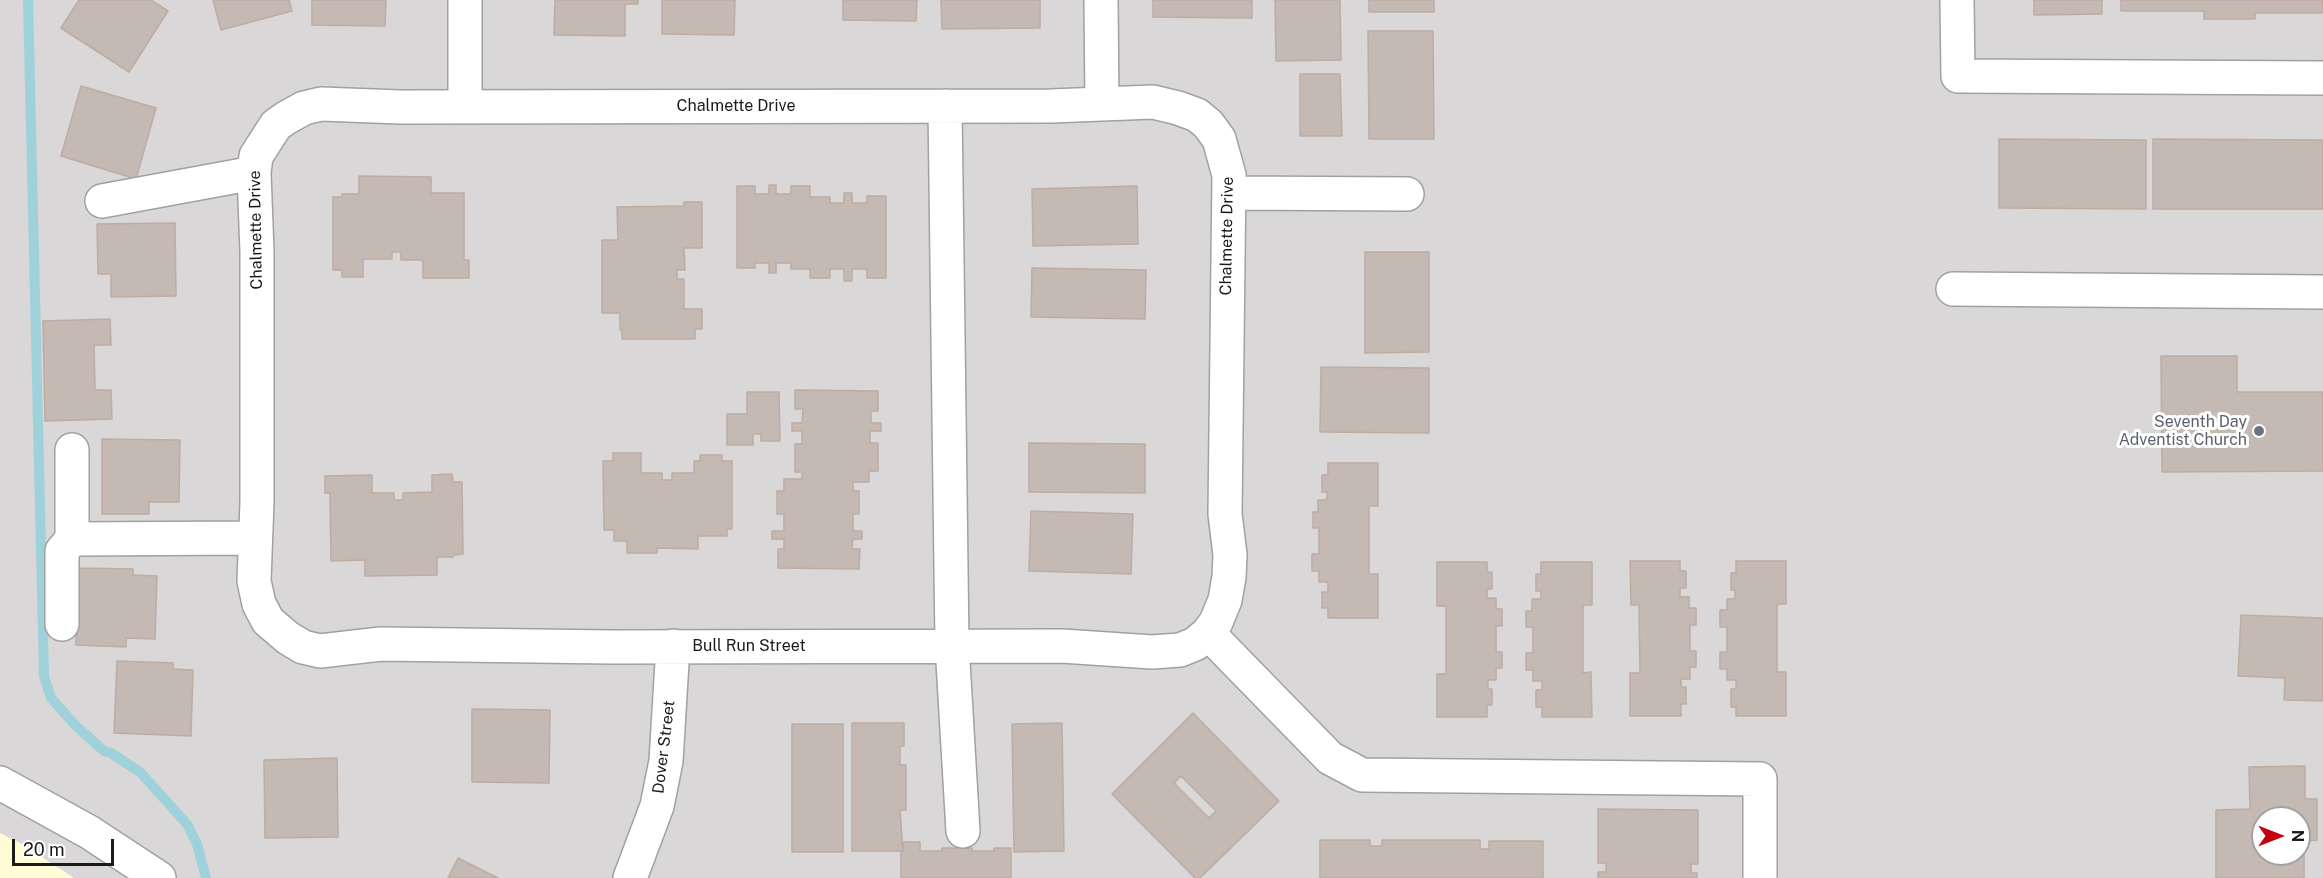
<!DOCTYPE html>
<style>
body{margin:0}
#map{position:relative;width:2323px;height:878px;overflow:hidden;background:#ece7e0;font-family:"Public Sans",sans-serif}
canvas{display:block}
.north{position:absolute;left:2251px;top:806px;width:60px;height:60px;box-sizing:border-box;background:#fff;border:2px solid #a3a3a3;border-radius:50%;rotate:90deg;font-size:16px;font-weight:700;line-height:24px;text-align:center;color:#1a1a1a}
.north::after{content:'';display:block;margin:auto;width:21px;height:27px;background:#c5000e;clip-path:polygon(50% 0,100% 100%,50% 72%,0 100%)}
.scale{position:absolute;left:12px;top:839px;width:102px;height:27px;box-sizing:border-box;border:3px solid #1a1a1a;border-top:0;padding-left:8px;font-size:18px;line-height:21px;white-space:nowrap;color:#1a1a1a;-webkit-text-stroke:4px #fff;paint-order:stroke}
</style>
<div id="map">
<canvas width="2323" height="878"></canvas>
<div class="north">N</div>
<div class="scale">20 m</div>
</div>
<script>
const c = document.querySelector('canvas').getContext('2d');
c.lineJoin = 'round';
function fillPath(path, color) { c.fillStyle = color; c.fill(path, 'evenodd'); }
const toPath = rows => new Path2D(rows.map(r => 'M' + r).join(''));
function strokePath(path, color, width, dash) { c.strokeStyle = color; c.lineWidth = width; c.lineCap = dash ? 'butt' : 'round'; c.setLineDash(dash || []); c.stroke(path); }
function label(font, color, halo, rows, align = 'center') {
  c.font = font + ' "Public Sans",sans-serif'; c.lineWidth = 6; c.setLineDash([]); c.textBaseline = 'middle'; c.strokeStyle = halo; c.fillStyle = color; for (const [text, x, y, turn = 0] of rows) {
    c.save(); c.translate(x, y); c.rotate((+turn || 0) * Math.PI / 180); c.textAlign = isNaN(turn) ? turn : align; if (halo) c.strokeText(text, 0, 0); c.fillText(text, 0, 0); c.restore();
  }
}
fillPath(toPath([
 [0,0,2323,0,2323,878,74,878,0,833],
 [2263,818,2299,818,2299,854,2263,854]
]), '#d9d7d7');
fillPath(toPath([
 [0,833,22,844,74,878,0,878]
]), '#fffcd6');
strokePath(toPath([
 [28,0,44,676,51,698,75,725,104,751,111,753,140,772,187,824,197,844,206,878]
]), '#9fd1db', 10);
const building = toPath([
 [79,0,151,0,168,11,129,72,61,28,79,0],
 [213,0,289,0,292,11,221,30,213,0],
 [312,0,386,0,385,26,312,25,312,0],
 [555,0,638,0,638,4,625,4,625,36,554,35,555,0],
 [662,0,735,0,734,35,662,34,662,0],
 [843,0,917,0,916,21,843,20,843,0],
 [941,0,1040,0,1040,28,942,29,941,0],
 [1153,0,1252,0,1252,18,1153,17,1153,0],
 [1275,0,1340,0,1341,60,1276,61,1275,0],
 [1369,0,1434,0,1434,12,1369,12,1369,0],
 [2034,0,2102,0,2102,14,2034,15,2034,0],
 [2121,0,2323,0,2323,13,2255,13,2255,19,2204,19,2204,11,2121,11,2121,0],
 [1368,31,1433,31,1434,139,1369,139,1368,31],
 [1300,74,1340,74,1342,136,1300,136,1300,74],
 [81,86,156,108,136,179,61,156,81,86],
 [1999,139,2146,140,2146,209,1999,208,1999,139],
 [2153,139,2323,140,2323,209,2153,209,2153,139],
 [359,176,431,177,431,193,464,193,464,260,469,260,469,278,423,278,423,260,401,260,401,252,392,252,392,259,363,259,363,277,342,277,342,270,333,270,333,197,342,197,342,194,359,194,359,176],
 [769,185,776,185,776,194,791,194,791,186,810,186,810,197,830,197,830,203,844,203,844,193,852,193,852,203,867,203,867,196,886,196,886,278,867,278,867,269,852,269,852,281,844,281,844,269,830,269,830,278,810,278,810,269,791,269,791,263,776,263,776,273,769,273,769,263,755,263,755,268,737,268,737,186,755,186,755,194,769,194,769,185],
 [1137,186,1138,244,1033,246,1032,189,1137,186],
 [684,202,702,202,702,248,684,248,685,270,677,270,677,279,684,279,684,309,702,309,702,329,695,329,695,339,622,339,622,330,620,330,620,313,602,313,602,240,618,240,617,207,684,206,684,202],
 [175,223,176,296,111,297,111,274,98,274,97,224,175,223],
 [1365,252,1429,252,1429,352,1365,353,1365,252],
 [1032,268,1146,270,1145,319,1031,317,1032,268],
 [110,319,111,345,94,345,95,390,111,390,112,419,45,421,43,321,110,319],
 [2161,356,2237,356,2237,392,2323,392,2323,471,2162,472,2161,356],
 [1321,367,1429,368,1429,433,1320,432,1321,367],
 [795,390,878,391,878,411,871,411,871,423,881,423,881,431,870,431,870,443,878,443,878,471,869,471,869,482,853,482,853,491,859,491,859,514,853,514,853,531,862,531,862,539,853,539,852,549,860,549,859,569,778,568,778,549,784,549,784,539,772,539,772,531,784,531,784,514,777,514,777,491,784,491,784,479,802,479,802,472,795,472,795,444,802,444,802,431,792,431,792,423,802,423,803,409,795,409,795,390],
 [747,392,779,392,780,441,761,441,761,434,753,434,753,445,727,445,727,414,747,414,747,392],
 [102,439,180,440,179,502,149,502,149,514,102,514,102,439],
 [1029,443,1145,444,1145,493,1029,492,1029,443],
 [613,453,641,453,641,473,662,473,662,480,672,480,672,473,694,473,694,461,700,461,700,455,722,455,722,461,732,461,732,529,727,529,727,536,698,536,698,549,657,548,657,553,627,553,627,541,614,541,614,530,604,530,603,461,613,461,613,453],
 [1328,463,1378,463,1378,506,1369,506,1369,574,1378,574,1378,618,1328,618,1328,608,1322,608,1322,592,1328,592,1328,582,1319,582,1319,571,1312,571,1312,554,1319,554,1319,528,1313,528,1313,512,1318,512,1318,500,1327,500,1327,492,1322,492,1322,475,1328,475,1328,463],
 [452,474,453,482,462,482,463,554,453,555,453,557,437,557,437,575,365,576,365,560,331,561,330,493,325,493,325,476,372,475,372,493,394,493,394,500,403,500,403,493,432,492,432,475,452,474],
 [1031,511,1133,514,1131,574,1029,571,1031,511],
 [1630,561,1680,561,1680,571,1686,571,1686,588,1680,588,1680,597,1689,597,1689,608,1696,608,1696,625,1690,625,1690,651,1696,651,1696,667,1690,667,1690,679,1681,679,1681,687,1686,687,1686,704,1681,704,1681,716,1630,716,1630,673,1640,673,1639,605,1631,605,1630,561],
 [1736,561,1786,561,1786,604,1777,604,1777,672,1786,672,1786,716,1736,716,1736,707,1731,707,1731,689,1736,689,1736,680,1727,680,1727,669,1720,669,1720,652,1727,652,1727,627,1720,627,1720,610,1727,610,1727,599,1735,599,1735,590,1731,590,1731,573,1736,573,1736,561],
 [1437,562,1487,562,1487,572,1492,572,1492,589,1487,589,1487,598,1496,598,1496,609,1502,609,1502,626,1496,626,1496,652,1502,652,1502,668,1496,668,1496,680,1488,680,1488,689,1492,689,1492,705,1487,705,1487,717,1437,717,1437,674,1446,674,1446,606,1437,606,1437,562],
 [1541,562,1592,562,1592,605,1583,605,1583,673,1591,672,1592,717,1542,717,1542,707,1536,707,1536,690,1542,690,1542,681,1533,681,1533,670,1526,670,1526,653,1533,653,1533,627,1526,627,1526,611,1532,611,1532,599,1541,599,1541,591,1536,591,1536,574,1541,574,1541,562],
 [78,568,133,569,133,575,157,576,155,639,126,638,126,647,76,645,78,568],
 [2241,615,2323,618,2323,701,2284,700,2285,678,2238,676,2241,615],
 [117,661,173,663,173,669,193,670,191,736,114,733,117,661],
 [472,709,550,710,549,783,472,782,472,709],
 [1193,713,1279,801,1200,878,1195,878,1112,794,1193,713],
 [1181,776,1216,811,1209,818,1174,783,1181,776],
 [852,723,904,723,904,746,900,746,900,765,906,765,906,810,900,810,903,851,852,851,852,723],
 [1062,723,1064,851,1014,852,1012,724,1062,723],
 [792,724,843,724,843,852,792,852,792,724],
 [337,758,338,837,265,838,264,760,337,758],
 [2305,766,2305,799,2317,799,2317,840,2304,841,2304,878,2216,878,2216,810,2250,809,2249,767,2305,766],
 [2263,818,2299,818,2299,854,2263,854,2263,818],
 [1598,809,1698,810,1698,864,1691,864,1691,873,1697,873,1697,878,1598,878,1598,872,1606,872,1606,863,1598,863,1598,809],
 [1320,840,1370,840,1370,846,1382,846,1382,840,1480,840,1480,849,1489,849,1489,841,1543,841,1543,878,1320,878,1320,840],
 [903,842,920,842,920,851,942,851,942,848,972,848,972,851,994,851,994,848,1011,848,1011,878,901,878,901,851,903,851,903,842],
 [458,858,498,878,448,878,458,858]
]);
fillPath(building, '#c4b9b3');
strokePath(building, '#beaca2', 1.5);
const minor = toPath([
 [465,0,465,107],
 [1101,0,1102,104],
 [1957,0,1958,76,2323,78],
 [1153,102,1178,108,1197,115,1208,124,1219,139,1229,175,1225,514,1230,555,1229,577,1225,600,1216,622,1208,633,1195,644,1180,650,1152,652,1062,646,612,647,381,644,320,651,303,647,288,638,268,621,259,604,254,581,257,502,257,252,254,173,256,156,276,125,286,118,304,108,321,104,400,107,1051,106,1153,102],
 [945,106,952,645,963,831],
 [1230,193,1407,194],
 [102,201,254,173],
 [1953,289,2323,292],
 [72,450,72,539,255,538],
 [62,624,62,551,72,539],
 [1208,633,1330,758,1362,775,1760,779,1760,878],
 [0,783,89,832,159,878],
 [630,878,657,806,666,761,673,646]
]);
strokePath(minor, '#a1a1a1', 36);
strokePath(minor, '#fff', 33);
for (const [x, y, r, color] of [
 [2259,431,6,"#6b7280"]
]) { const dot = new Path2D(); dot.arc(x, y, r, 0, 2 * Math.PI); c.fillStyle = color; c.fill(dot); strokePath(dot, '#fff', 2); }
label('16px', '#1a1a1a', '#fff', [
 ["Chalmette Drive",736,106],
 ["Chalmette Drive",256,230,-91],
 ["Chalmette Drive",1227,236,-89],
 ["Bull Run Street",749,646],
 ["Dover Street",664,747,-83]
]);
label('16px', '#5b616d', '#fff', [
 ["Seventh Day",2247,422],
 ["Adventist Church",2247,440]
], 'right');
</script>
